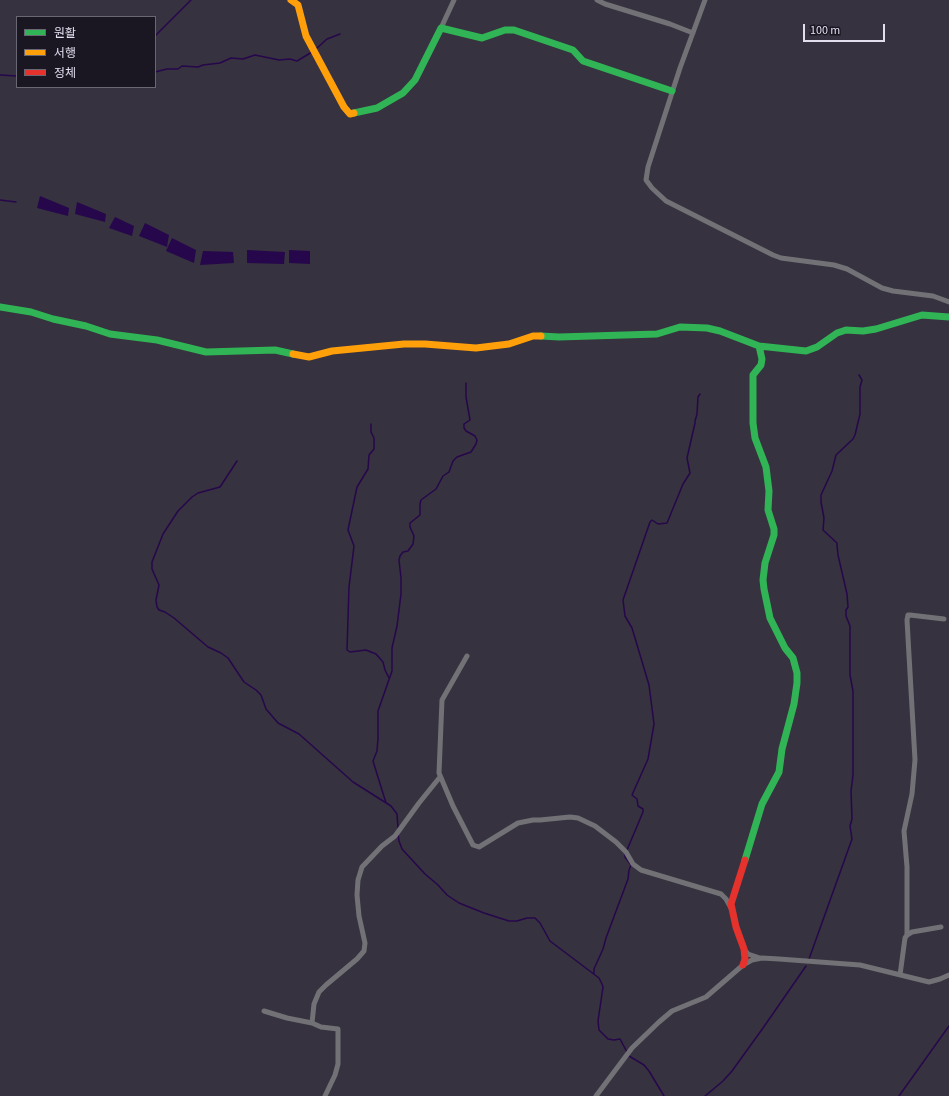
<!DOCTYPE html>
<meta charset="utf-8">
<style>
body{margin:0}
#map{position:relative;width:949px;height:1096px;overflow:hidden;background:#36323f;font-family:"Source Sans 3","Noto Sans KR",sans-serif}
canvas{display:block}
.legend{position:absolute;left:16px;top:16px;width:140px;height:72px;box-sizing:border-box;background:#1a1722;border:1px solid #6a6774;margin:0;padding:5px 7px;list-style:none;font-size:12px;color:#e2deee}
.legend li{display:flex;align-items:center;gap:8px;height:20px}
.legend b{width:20px;border:1px solid #6a6774}
.scale{position:absolute;left:803px;top:24px;width:82px;height:18px;box-sizing:border-box;border:2px solid #e2deee;border-top:0;padding-left:5px;font-size:12px;line-height:14px;white-space:nowrap;color:#e2deee;-webkit-text-stroke:3px #1a1722;paint-order:stroke}
</style>
<div id="map">
<canvas width="949" height="1096"></canvas>
<ul class="legend">
<li><b style="height:5px;background:#30b455"></b>원활</li>
<li><b style="height:5px;background:#ff9f0a"></b>서행</li>
<li><b style="height:5px;background:#e5322d"></b>정체</li>
</ul>
<div class="scale">100 m</div>
</div>
<script>
const c = document.querySelector('canvas').getContext('2d');
c.lineJoin = 'round';
function fillPath(path, color) { c.fillStyle = color; c.fill(path, 'evenodd'); }
const toPath = rows => new Path2D(rows.map(r => 'M' + r).join(''));
function strokePath(path, color, width, dash) { c.strokeStyle = color; c.lineWidth = width; c.lineCap = dash ? 'butt' : 'round'; c.setLineDash(dash || []); c.stroke(path); }
fillPath(toPath([
 [40,196,69,208,68,216,37,208],
 [77,202,106,214,105,222,75,214],
 [115,217,134,226,132,236,109,228],
 [145,223,169,235,167,247,139,236],
 [172,238,196,250,194,263,166,251],
 [247,250,285,252,284,264,247,263],
 [289,250,310,251,310,264,289,263],
 [203,251,233,252,234,263,200,265]
]), '#27074c');
strokePath(toPath([
 [155,36,191,0],
 [316,49,327,39,340,34],
 [155,72,167,69,178,69,182,66,198,67,203,65,220,63,231,58,243,59,255,55,279,60,290,59,297,61,312,52],
 [0,75,17,76],
 [0,200,16,202],
 [371,424,371,432,374,438,374,449,369,455,368,469,357,487,349,525,348,530,354,546,349,587,347,650,350,652,366,650,376,654,383,662,385,670,389,678],
 [237,461,220,487,198,493,192,497,178,511,163,534,152,562,152,569,159,585,156,600,157,607,159,610,165,612,174,618,208,647,221,653,228,658,244,682,256,690,261,695,266,709,278,723,299,734,353,782,391,806,397,814,398,828],
 [386,803,373,761,377,751,378,738,378,711,392,671,392,648,397,626,401,594,401,578,399,560,400,556,403,552,408,551,413,544,414,536,410,527,410,523,420,515,420,504,421,500,436,489,443,476,449,472,453,461,457,457,471,452,476,444,477,440,475,436,466,431,464,428,464,424,470,420,466,397,466,383],
 [398,834,399,841,402,849,425,874,438,885,447,895,459,903,484,913,509,921,517,921,527,918,535,918,540,923,550,941,599,978,602,984,603,987,598,1021,599,1030,608,1039,614,1040,620,1039,627,1052],
 [627,850,643,812,643,809,638,806,637,799,632,795,648,759,654,724,649,685,632,628,625,616,623,600,650,522,652,520,658,524,667,523,683,484,690,473,687,458,695,423,695,421,697,414,698,397,700,394],
 [809,959,852,839,850,826,852,819,851,791,853,775,853,691,850,675,850,626,846,616,846,610,848,607,847,594,838,555,837,545,837,543,823,530,824,518,821,502,821,495,832,471,836,455,853,439,855,435,860,414,860,387,862,380,859,375],
 [594,973,594,969,603,949,606,938,628,879,629,870,631,865,625,857,625,854],
 [629,1056,644,1065,649,1071,664,1096],
 [705,1096,723,1081,732,1071,763,1028,806,966],
 [899,1096,949,1026]
]), '#27074c', 1.5);
strokePath(toPath([
 [597,0,605,4,670,24,693,33],
 [705,0,680,68,648,167,646,180,652,188,666,201,773,255,781,258,834,265,847,269,882,288,893,291,933,296,949,302],
 [441,28,454,0],
 [467,656,442,700,439,773,453,806,473,845,479,847,518,823,533,820,540,820,570,817,578,818,595,826,616,842,626,852,633,864,641,870,721,894,726,899,731,908],
 [907,935,907,867,904,831,912,794,915,760,907,620,908,615,910,615,944,619],
 [744,949,748,954,760,958],
 [900,975,905,938,907,935,912,932,941,927],
 [264,1011,287,1018,312,1023,321,1027,338,1029,338,1064,335,1075,325,1096],
 [312,1023,314,1004,319,992,326,985,357,959,364,951,365,943,359,916,357,895,358,880,362,867,382,846,395,836,419,803,440,777],
 [596,1096,632,1048,659,1022,672,1011,706,997,743,965,752,960,762,958,779,959,860,965,929,982,940,979,949,975]
]), '#727176', 5);
strokePath(toPath([
 [354,113,377,108,403,93,415,80,441,28,482,38,505,30,514,30,573,50,583,61,672,91],
 [0,307,31,312,53,319,86,326,110,334,157,340,206,352,275,350,293,354],
 [541,336,559,337,657,334,680,327,707,328,720,331,759,346,806,351,817,347,837,333,846,330,863,331,876,329,922,315,949,317],
 [745,860,762,804,779,772,782,749,794,704,797,683,797,673,793,658,785,648,770,618,764,589,763,580,765,563,774,535,774,529,768,510,769,491,766,467,755,438,753,423,753,375,761,365,762,359,759,346]
]), '#30b455', 7);
strokePath(toPath([
 [291,0,298,5,306,36,344,107,350,114,354,113],
 [293,354,309,357,332,351,404,344,425,344,476,348,509,344,533,336,541,336]
]), '#ff9f0a', 7);
strokePath(toPath([
 [743,965,745,959,744,949,736,927,731,904,745,860]
]), '#e5322d', 7);
</script>
